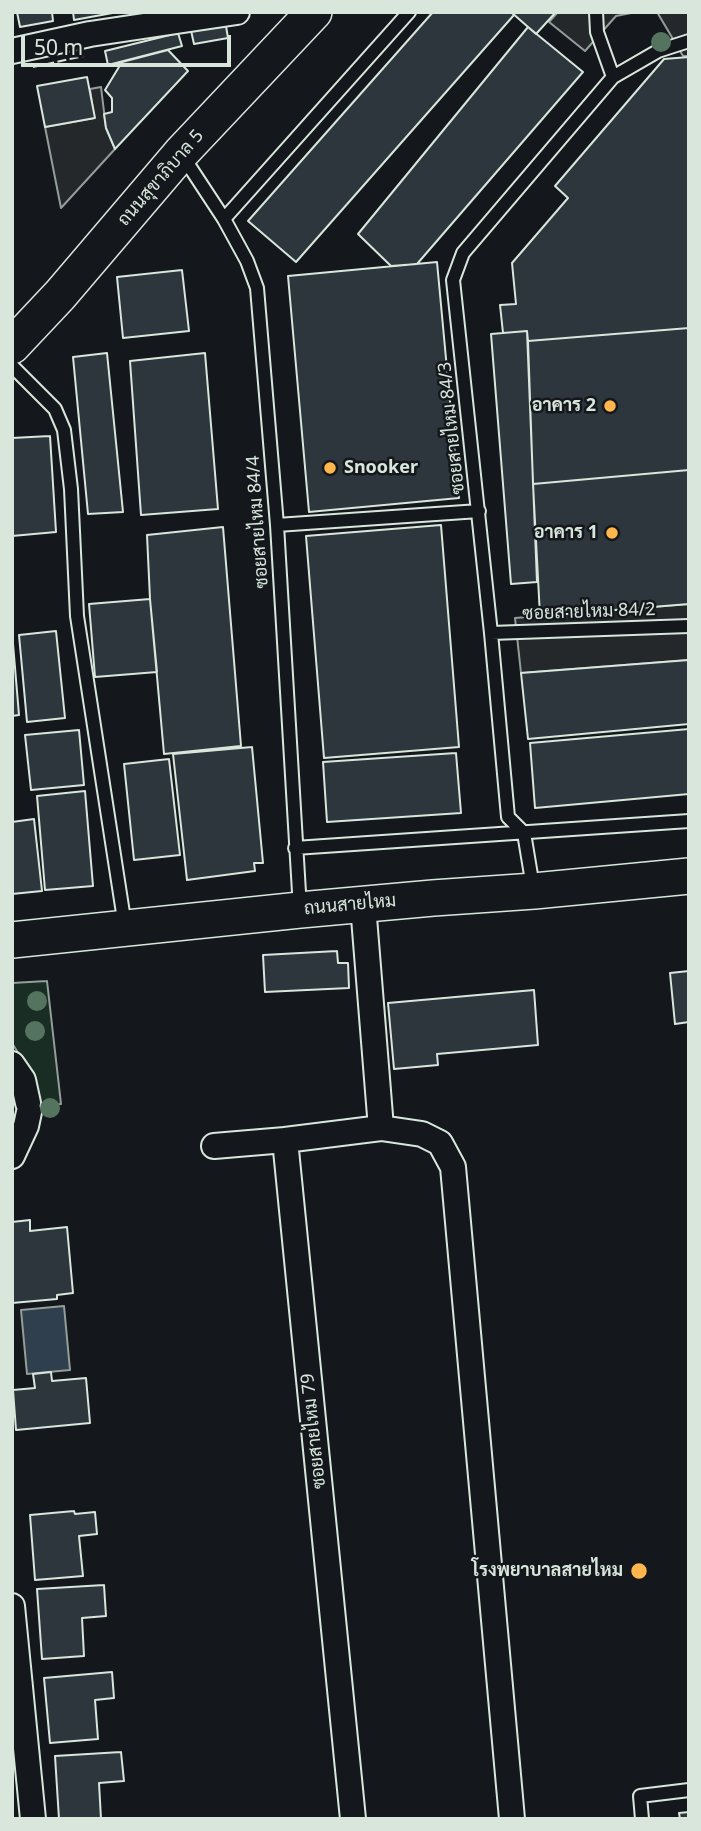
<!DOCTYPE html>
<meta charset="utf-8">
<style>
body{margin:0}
#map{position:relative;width:701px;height:1831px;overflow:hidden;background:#14181c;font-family:"Noto Sans",sans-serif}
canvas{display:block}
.frame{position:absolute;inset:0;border:14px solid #d8e6dc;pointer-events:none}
.scale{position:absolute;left:21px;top:35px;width:210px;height:32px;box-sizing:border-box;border:4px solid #d8e6dc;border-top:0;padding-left:9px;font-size:21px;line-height:24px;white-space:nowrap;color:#d8e6dc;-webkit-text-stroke:5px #14181c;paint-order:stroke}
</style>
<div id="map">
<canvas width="701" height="1831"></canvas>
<div class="frame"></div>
<div class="scale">50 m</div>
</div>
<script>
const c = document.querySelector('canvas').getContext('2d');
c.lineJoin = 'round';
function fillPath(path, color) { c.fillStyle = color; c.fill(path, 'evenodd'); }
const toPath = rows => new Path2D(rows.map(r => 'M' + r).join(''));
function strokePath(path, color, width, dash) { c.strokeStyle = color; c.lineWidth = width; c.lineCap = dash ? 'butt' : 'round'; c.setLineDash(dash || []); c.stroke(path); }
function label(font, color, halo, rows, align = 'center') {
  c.font = font + ' "Noto Sans",Sarabun,sans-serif'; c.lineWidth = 5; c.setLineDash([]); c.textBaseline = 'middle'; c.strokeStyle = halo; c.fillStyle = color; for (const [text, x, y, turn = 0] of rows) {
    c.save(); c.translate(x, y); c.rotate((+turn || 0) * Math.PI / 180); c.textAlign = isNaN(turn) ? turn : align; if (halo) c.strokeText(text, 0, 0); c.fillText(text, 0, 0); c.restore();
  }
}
const green = toPath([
 [47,981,61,1104,40,1106,33,1077,12,1043,12,983,47,981]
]);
fillPath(green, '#1a2d24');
strokePath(green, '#939e99', 2);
const parking = toPath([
 [558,12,636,12,616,16,585,51,549,22,558,12],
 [657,12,689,12,689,56,683,56,657,12],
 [101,87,106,128,115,149,61,208,45,127,94,118,90,89,101,87],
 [689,604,689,660,521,673,515,618,689,604]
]);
fillPath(parking, '#24282b');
strokePath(parking, '#939e99', 2);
const water = toPath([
 [64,1306,70,1370,27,1374,21,1310,64,1306]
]);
fillPath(water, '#2f3f4d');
strokePath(water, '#939e99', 2);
const building = toPath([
 [17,12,52,12,53,21,20,27,17,12],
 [73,12,118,12,74,20,73,12],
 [433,12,511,12,514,15,296,262,248,221,433,12],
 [511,12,556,12,536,34,511,12],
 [225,20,228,38,194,44,190,26,225,20],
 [528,27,583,72,417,264,391,266,358,234,528,27],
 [178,33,182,46,108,65,105,51,178,33],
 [168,50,188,71,115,149,106,128,104,114,112,112,112,98,105,90,122,62,168,50],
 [689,57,689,328,528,341,527,331,503,333,500,305,516,304,512,263,568,198,555,186,664,59,689,57],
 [87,77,95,118,45,127,37,86,87,77],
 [437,262,459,498,309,512,288,276,437,262],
 [182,270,189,331,123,338,117,277,182,270],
 [689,328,689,470,533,484,528,341,689,328],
 [527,331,537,582,511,584,491,334,527,331],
 [107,353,123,512,88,514,73,357,107,353],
 [205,353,218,509,141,515,130,361,205,353],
 [50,436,56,532,12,536,12,438,50,436],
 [689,470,689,604,540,616,533,484,689,470],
 [441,525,459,747,324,758,306,536,441,525],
 [223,527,241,746,164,754,150,599,147,535,223,527],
 [150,599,157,672,95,677,89,604,150,599],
 [56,631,65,718,27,722,19,635,56,631],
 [12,632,19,715,12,716,12,632],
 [689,660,689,724,528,739,521,673,689,660],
 [689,729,689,794,535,808,530,743,689,729],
 [79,730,84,785,31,790,25,735,79,730],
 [252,747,263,863,254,863,255,871,187,880,173,754,252,747],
 [456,753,461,813,327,822,323,762,456,753],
 [169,759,180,855,134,860,124,764,169,759],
 [85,791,93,886,45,890,37,796,85,791],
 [34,819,42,891,12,894,12,822,34,819],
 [337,951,338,963,348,963,349,988,265,992,263,955,337,951],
 [689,971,689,1022,675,1024,670,973,689,971],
 [534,990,538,1045,437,1054,438,1065,394,1069,388,1003,534,990],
 [30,1220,30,1231,67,1227,73,1293,57,1295,57,1299,12,1303,12,1222,30,1220],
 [51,1372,52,1381,86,1378,90,1423,16,1430,13,1390,35,1388,33,1374,51,1372],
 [74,1511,75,1514,95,1512,97,1534,79,1536,83,1576,35,1580,30,1515,74,1511],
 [104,1585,106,1616,82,1618,84,1656,42,1659,37,1589,104,1585],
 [112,1672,114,1698,95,1700,98,1739,50,1743,44,1678,112,1672],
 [121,1752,124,1781,99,1783,101,1819,59,1819,55,1756,121,1752],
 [689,1812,689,1819,680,1819,679,1813,689,1812]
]);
fillPath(building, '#2c363c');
strokePath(building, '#d8e6dc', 2);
const lane = toPath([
 [596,12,597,32,613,77],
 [182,155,224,219,247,261,257,288,277,525,300,909],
 [224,219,409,12],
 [12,366,55,409,64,430,71,489,77,616,125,926],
 [277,525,479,511],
 [491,633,689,626],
 [295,848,689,821],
 [533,887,524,833,508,817,491,633,453,280,463,253,613,77,658,51,689,41],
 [642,1819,640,1796,689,1790]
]);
const street = toPath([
 [12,51,90,34,237,12],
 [363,905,381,1128],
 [12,1064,23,1080,28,1103],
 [214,1146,285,1140],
 [12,1156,26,1126,29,1112],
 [12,1606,33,1819],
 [353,1819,285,1140,381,1128,422,1134,440,1143,453,1167,512,1819]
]);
const secondary = toPath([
 [12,346,60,295,181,153,314,12],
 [12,940,300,910,433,898,534,891,689,876]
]);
strokePath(lane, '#d8e6dc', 16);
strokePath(street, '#d8e6dc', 28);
strokePath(secondary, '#d8e6dc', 38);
strokePath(lane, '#14181c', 12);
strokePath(street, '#14181c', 24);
strokePath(secondary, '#14181c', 35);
strokePath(toPath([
 [33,67,84,56]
]), '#d8e6dc', 2, [9, 3.5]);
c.fillStyle = '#55745f';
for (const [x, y] of [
 [661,42],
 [37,1001],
 [35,1031],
 [50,1108]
]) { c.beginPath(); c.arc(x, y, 10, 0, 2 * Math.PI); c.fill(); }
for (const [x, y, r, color] of [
 [610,406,7,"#ffb74d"],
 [330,468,7,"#ffb74d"],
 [612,533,7,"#ffb74d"],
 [639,1571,9,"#ffb74d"]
]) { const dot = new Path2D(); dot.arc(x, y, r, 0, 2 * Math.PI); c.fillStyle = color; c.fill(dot); strokePath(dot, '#14181c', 2.5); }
label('18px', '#d8e6dc', '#14181c', [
 ["ถนนสุขาภิบาล 5",161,178,-49],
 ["ซอยสายไหม 84/3",452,428,-96],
 ["ซอยสายไหม 84/4",258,522,-94],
 ["ซอยสายไหม 84/2",589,612,-2],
 ["ถนนสายไหม",350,905,-5],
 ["ซอยสายไหม 79",314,1431,-96]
]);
label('bold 18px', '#d8e6dc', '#14181c', [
 ["อาคาร 2",596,406],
 ["Snooker",344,468,"left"],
 ["อาคาร 1",598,533],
 ["โรงพยาบาลสายไหม",623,1571]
], 'right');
</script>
